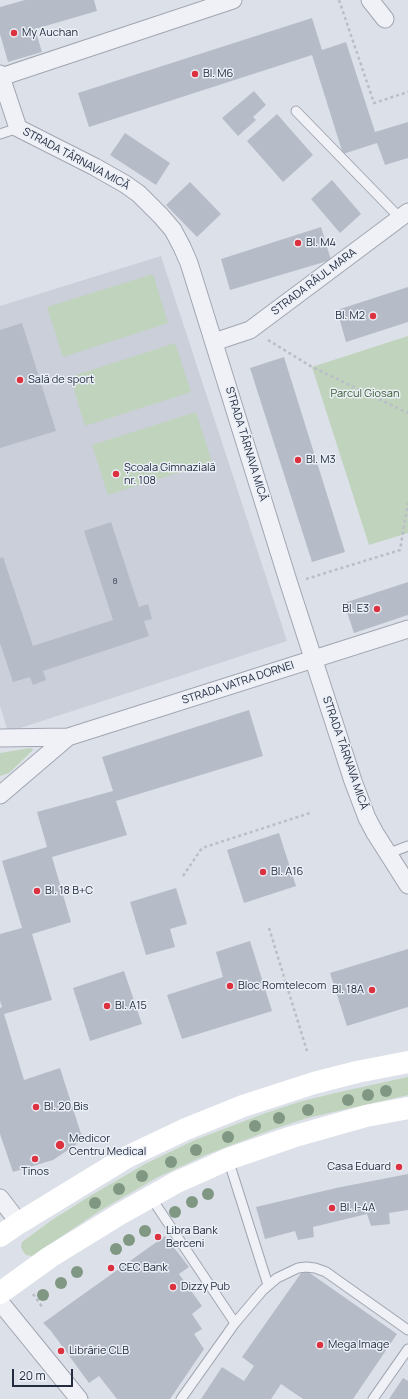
<!DOCTYPE html>
<meta charset="utf-8">
<style>
body{margin:0}
#map{position:relative;width:408px;height:1399px;overflow:hidden;background:#dce0e8;font-family:Manrope,sans-serif}
canvas{display:block}
.scale{position:absolute;left:12px;top:1369px;width:61px;height:18px;box-sizing:border-box;border:2px solid #242c40;border-top:0;padding-left:5px;font-size:12px;line-height:14px;white-space:nowrap;color:#242c40;-webkit-text-stroke:3px #ebeff6;paint-order:stroke}
</style>
<div id="map">
<canvas width="408" height="1399"></canvas>
<div class="scale">20 m</div>
</div>
<script>
const c = document.querySelector('canvas').getContext('2d');
c.lineJoin = 'round';
function fillPath(path, color) { c.fillStyle = color; c.fill(path, 'evenodd'); }
const toPath = rows => new Path2D(rows.map(r => 'M' + r).join(''));
function strokePath(path, color, width, dash) { c.strokeStyle = color; c.lineWidth = width; c.lineCap = dash ? 'butt' : 'round'; c.setLineDash(dash || []); c.stroke(path); }
function label(font, color, halo, rows, align = 'center') {
  c.font = font + ' Manrope,sans-serif'; c.lineWidth = 3; c.setLineDash([]); c.textBaseline = 'middle'; c.strokeStyle = halo; c.fillStyle = color; for (const [text, x, y, turn = 0] of rows) {
    c.save(); c.translate(x, y); c.rotate((+turn || 0) * Math.PI / 180); c.textAlign = isNaN(turn) ? turn : align; if (halo) c.strokeText(text, 0, 0); c.fillText(text, 0, 0); c.restore();
  }
}
fillPath(toPath([
 [161,256,287,641,8,732,0,706,0,306]
]), '#cacfda');
fillPath(toPath([
 [153,274,168,323,63,357,47,307],
 [408,336,408,533,369,545,312,367],
 [175,343,191,392,85,426,70,377],
 [196,412,212,462,108,495,92,445],
 [30,748,33,749,32,751,9,773,0,776,0,753],
 [408,1077,408,1095,307,1118,271,1130,208,1154,156,1178,101,1210,32,1256,26,1255,23,1251,21,1247,22,1242,52,1220,90,1196,145,1164,195,1140,263,1114,299,1102,335,1093]
]), '#c0d3bc');
fillPath(toPath([
 [25,0,94,0,97,11,35,29,42,52,8,62,0,34,0,7],
 [312,18,322,50,346,42,375,132,408,122,408,158,385,165,377,143,343,154,312,55,89,127,78,93],
 [254,91,266,105,253,117,256,120,238,136,222,118],
 [277,114,313,155,283,182,247,141],
 [125,133,170,163,156,185,110,155],
 [332,180,361,214,340,233,311,199],
 [190,182,221,214,197,237,166,205],
 [321,227,331,260,230,290,221,259],
 [408,287,408,322,346,342,337,310],
 [22,323,56,431,0,448,0,330],
 [284,357,345,552,312,562,250,368],
 [111,522,139,607,148,604,152,619,144,621,149,636,43,671,46,680,33,685,30,677,13,682,0,643,0,558,3,557,33,646,113,620,84,531],
 [408,582,408,615,354,633,344,603],
 [249,710,263,756,116,801,127,835,52,857,71,922,32,934,52,1000,4,1014,24,1080,60,1068,83,1140,53,1160,13,1172,0,1134,0,1008,2,1007,0,1001,0,934,22,928,2,861,47,847,37,812,113,791,102,757],
 [279,833,296,886,244,903,227,850],
 [176,888,187,924,170,929,175,947,146,955,130,902],
 [250,941,272,1011,182,1039,167,995,223,977,216,952],
 [408,949,408,1007,347,1026,330,973],
 [124,971,142,1024,90,1041,73,988],
 [408,1174,408,1210,389,1213,390,1224,371,1226,367,1214,313,1227,314,1237,298,1240,295,1231,265,1239,256,1207,336,1188],
 [165,1236,189,1267,179,1274,202,1306,192,1314,202,1329,194,1334,204,1349,170,1399,117,1399,99,1376,89,1383,51,1331,43,1323],
 [304,1269,397,1334,353,1399,303,1399,281,1384,271,1399,201,1399,222,1367,244,1381,254,1366,242,1357],
 [403,1378,408,1381,408,1399,389,1399]
]), '#b6bbc8');
const lane = toPath([
 [296,111,400,218],
 [0,134,18,128],
 [387,854,408,846],
 [228,1159,268,1285],
 [150,1196,235,1323],
 [181,1399,235,1323,263,1290,277,1278,298,1268,306,1267,315,1268,326,1272,408,1330],
 [373,1399,408,1349]
]);
const street = toPath([
 [370,0,385,19],
 [0,74,18,128,95,167,125,184,139,194,161,216,173,230,182,247,189,263,289,584,353,781,367,818,375,833,408,885],
 [1,77,233,0],
 [214,342,250,330,408,212],
 [0,738,68,737,408,629],
 [0,795,68,737],
 [0,1198,19,1223],
 [0,1302,79,1399]
]);
strokePath(lane, '#a1a6b2', 11);
strokePath(street, '#a1a6b2', 19);
strokePath(toPath([
 [339,0,374,103,408,92],
 [268,340,312,367,408,413],
 [306,579,400,550,408,503],
 [183,876,202,848,310,813],
 [269,928,307,1051],
 [33,1294,43,1308]
]), '#babec7', 2.5, [3, 3]);
strokePath(lane, '#eff1f6', 9);
strokePath(street, '#eff1f6', 17);
strokePath(toPath([
 [0,1236,19,1223,127,1157,186,1129,243,1106,314,1083,357,1072,408,1062],
 [0,1293,50,1257,120,1214,177,1182,202,1171,228,1159,292,1137,366,1116,408,1108]
]), '#fff', 22);
c.fillStyle = '#809883';
for (const [x, y] of [
 [386,1091],
 [368,1095],
 [348,1100],
 [308,1110],
 [279,1118],
 [255,1126],
 [228,1137],
 [196,1150],
 [171,1162],
 [142,1176],
 [119,1189],
 [208,1194],
 [192,1202],
 [95,1203],
 [175,1212],
 [145,1231],
 [129,1240],
 [116,1249],
 [77,1272],
 [61,1283],
 [43,1295]
]) { c.beginPath(); c.arc(x, y, 6, 0, 2 * Math.PI); c.fill(); }
for (const [x, y, r, color] of [
 [14,33,4,"#dc3240"],
 [195,74,4,"#dc3240"],
 [298,243,4,"#dc3240"],
 [373,316,4,"#dc3240"],
 [20,380,4,"#dc3240"],
 [298,460,4,"#dc3240"],
 [116,474,4,"#dc3240"],
 [377,609,4,"#dc3240"],
 [263,872,4,"#dc3240"],
 [37,891,4,"#dc3240"],
 [230,986,4,"#dc3240"],
 [372,990,4,"#dc3240"],
 [107,1006,4,"#dc3240"],
 [36,1107,4,"#dc3240"],
 [60,1145,5,"#dc3240"],
 [35,1159,4,"#dc3240"],
 [399,1167,4,"#dc3240"],
 [332,1208,4,"#dc3240"],
 [158,1237,4,"#dc3240"],
 [111,1268,4,"#dc3240"],
 [173,1287,4,"#dc3240"],
 [320,1345,4,"#dc3240"],
 [61,1351,4,"#dc3240"]
]) { const dot = new Path2D(); dot.arc(x, y, r, 0, 2 * Math.PI); c.fillStyle = color; c.fill(dot); strokePath(dot, '#ebeff6', 1.5); }
label('9px', '#485062', null, [
 ["8",115,581]
]);
label('11px', '#242c40', '#ebeff6', [
 ["My Auchan",22,33],
 ["Bl. M6",203,74],
 ["Bl. M4",306,243],
 ["Bl. M2",365,316,"right"],
 ["Sală de sport",28,380],
 ["Bl. M3",306,460],
 ["Școala Gimnazială",124,468],
 ["nr. 108",124,481],
 ["Bl. E3",369,609,"right"],
 ["Bl. A16",271,872],
 ["Bl. 18 B+C",45,891],
 ["Bloc Romtelecom",238,986],
 ["Bl. 18A",364,990,"right"],
 ["Bl. A15",115,1006],
 ["Bl. 20 Bis",44,1107],
 ["Medicor",69,1139],
 ["Centru Medical",69,1152],
 ["Casa Eduard",391,1167,"right"],
 ["Tinos",35,1172,"center"],
 ["Bl. I-4A",340,1208],
 ["Libra Bank",166,1231],
 ["Berceni",166,1244],
 ["CEC Bank",119,1268],
 ["Dizzy Pub",181,1287],
 ["Mega Image",328,1345],
 ["Librărie CLB",69,1351]
], 'left');
label('11px', '#242c40', '#ebeff6', [
 ["STRADA TÂRNAVA MICĂ",76,159,28],
 ["STRADA RÂUL MARA",314,282,-37],
 ["STRADA TÂRNAVA MICĂ",246,444,73],
 ["STRADA VATRA DORNEI",238,683,-18],
 ["STRADA TÂRNAVA MICĂ",345,753,71]
]);
label('11px', '#355d30', '#ebeff6', [
 ["Parcul Giosan",365,394]
]);
</script>
